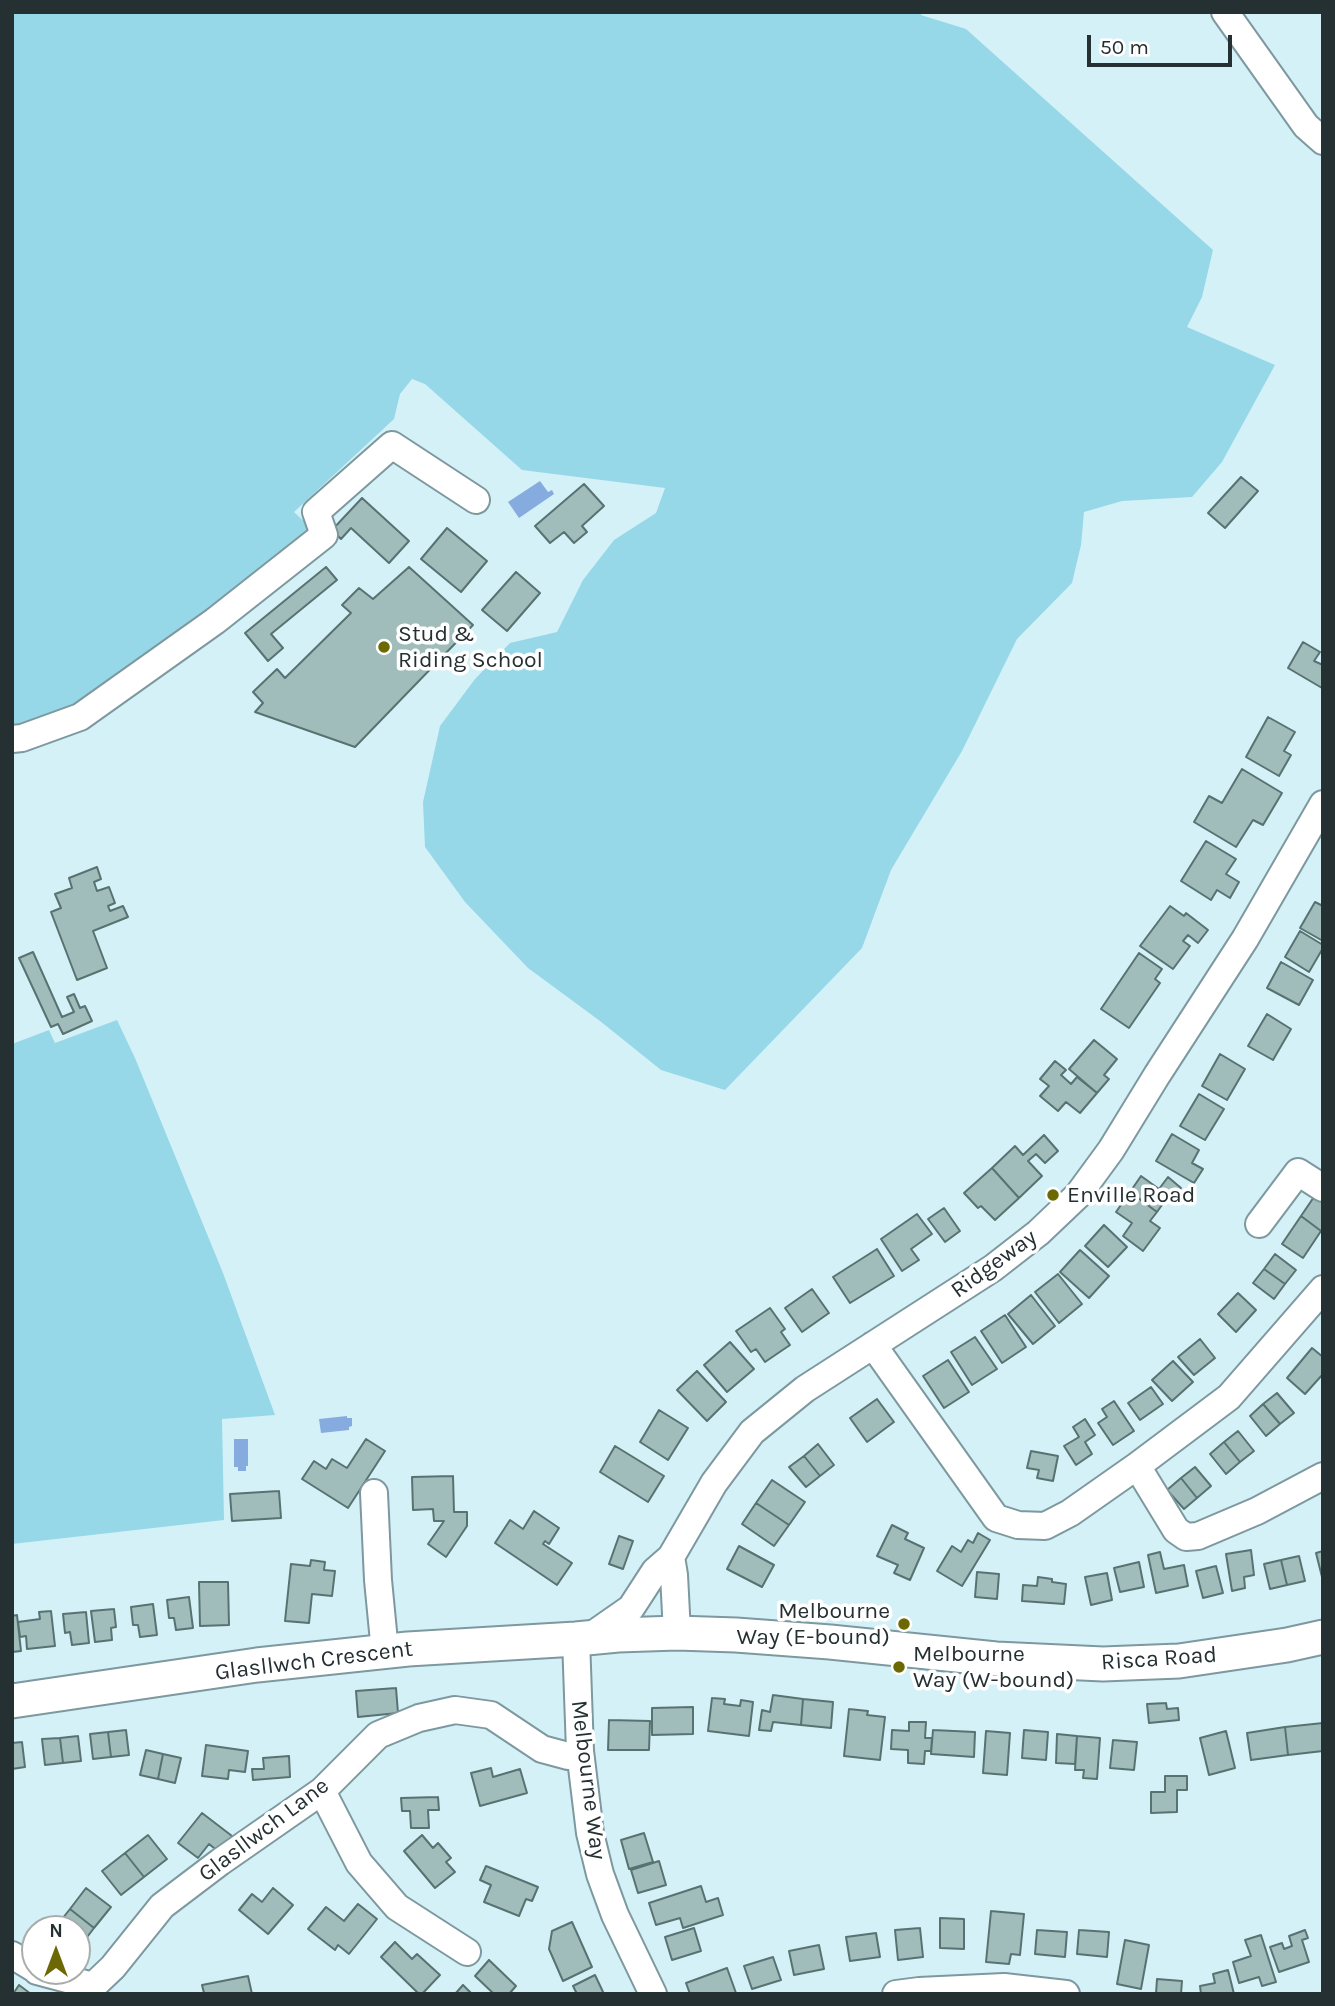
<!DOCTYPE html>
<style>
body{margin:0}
#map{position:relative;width:1335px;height:2006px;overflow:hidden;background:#d5f1f8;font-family:Karla,sans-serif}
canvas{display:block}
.frame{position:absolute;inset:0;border:14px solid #253033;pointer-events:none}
.north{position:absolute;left:21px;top:1915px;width:70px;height:70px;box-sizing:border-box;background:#fff;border:2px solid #a8acad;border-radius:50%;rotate:0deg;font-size:19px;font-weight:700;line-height:28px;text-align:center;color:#253033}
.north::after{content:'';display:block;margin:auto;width:24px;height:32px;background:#6c6905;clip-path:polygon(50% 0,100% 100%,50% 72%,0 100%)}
.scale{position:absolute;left:1087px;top:35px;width:145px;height:32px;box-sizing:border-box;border:4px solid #253033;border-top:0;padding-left:9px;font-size:21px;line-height:24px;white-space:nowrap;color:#253033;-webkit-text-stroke:5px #fff;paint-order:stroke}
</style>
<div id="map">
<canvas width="1335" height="2006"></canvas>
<div class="frame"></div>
<div class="north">N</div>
<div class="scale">50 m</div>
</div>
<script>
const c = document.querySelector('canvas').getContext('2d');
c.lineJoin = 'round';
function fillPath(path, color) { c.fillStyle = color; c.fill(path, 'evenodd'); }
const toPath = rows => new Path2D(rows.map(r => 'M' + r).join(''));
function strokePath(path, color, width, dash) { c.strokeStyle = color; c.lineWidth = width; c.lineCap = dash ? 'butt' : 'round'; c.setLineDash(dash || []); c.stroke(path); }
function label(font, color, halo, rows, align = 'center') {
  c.font = font + ' Karla,sans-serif'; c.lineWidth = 7; c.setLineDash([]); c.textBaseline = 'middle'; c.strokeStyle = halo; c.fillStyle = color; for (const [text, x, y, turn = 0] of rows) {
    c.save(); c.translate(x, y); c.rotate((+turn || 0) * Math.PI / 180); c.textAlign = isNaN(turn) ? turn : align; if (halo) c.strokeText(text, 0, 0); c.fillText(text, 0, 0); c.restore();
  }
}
fillPath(toPath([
 [12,12,921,12,921,15,966,29,1213,250,1202,297,1187,327,1275,365,1222,462,1192,497,1122,501,1084,512,1081,545,1072,583,1017,639,962,751,891,870,862,948,725,1090,661,1070,600,1021,528,968,465,902,425,847,423,802,440,726,475,679,510,643,557,632,583,580,614,540,656,513,665,488,522,470,425,384,412,379,400,394,394,419,294,512,314,531,102,694,12,734],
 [117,1020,135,1058,223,1273,275,1415,222,1419,224,1520,12,1544,12,1044,49,1030,55,1043]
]), '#96d8e7');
fillPath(toPath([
 [540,481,548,492,552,490,554,494,519,518,508,502],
 [347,1416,347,1418,352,1418,352,1426,349,1427,349,1430,321,1433,319,1419],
 [234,1439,248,1439,248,1466,246,1466,246,1471,238,1471,238,1467,234,1467]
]), '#85abdf');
const building = toPath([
 [1241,477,1258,491,1225,528,1208,513,1241,477],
 [584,484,604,506,582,526,587,532,574,543,564,532,550,543,535,526,584,484],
 [362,498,409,541,389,563,351,528,341,539,332,530,362,498],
 [447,528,487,561,461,592,421,559,447,528],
 [326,567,337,580,271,634,283,648,268,661,245,633,326,567],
 [409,567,473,625,355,747,255,712,263,703,253,692,277,669,285,678,351,613,342,605,359,588,373,599,409,567],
 [516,572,540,593,507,631,482,610,516,572],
 [1303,642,1320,652,1314,661,1323,665,1322,688,1288,668,1303,642],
 [1268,717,1295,732,1284,751,1291,755,1279,776,1246,757,1268,717],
 [1242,769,1282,793,1263,825,1253,820,1236,847,1194,822,1209,796,1222,803,1242,769],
 [1206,841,1236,859,1226,874,1239,882,1230,898,1217,890,1211,900,1181,881,1206,841],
 [97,867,101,879,94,882,97,891,109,887,115,903,108,906,110,911,123,906,128,917,93,931,107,968,77,980,51,912,61,908,55,894,72,888,69,878,97,867],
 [1315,902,1323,906,1323,941,1300,928,1315,902],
 [1170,906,1184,916,1186,913,1208,930,1198,943,1188,935,1183,941,1190,946,1173,969,1140,946,1170,906],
 [1300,931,1323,945,1323,948,1309,972,1285,957,1300,931],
 [33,952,62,1017,74,1012,67,997,74,994,80,1008,85,1006,92,1021,63,1034,58,1024,51,1027,19,958,33,952],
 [1139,953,1162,969,1155,979,1160,983,1129,1028,1101,1009,1139,953],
 [1281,962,1313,980,1299,1005,1267,988,1281,962],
 [1267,1014,1291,1029,1273,1060,1248,1046,1267,1014],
 [1094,1040,1117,1059,1104,1075,1109,1079,1097,1093,1069,1069,1094,1040],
 [1220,1054,1245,1069,1227,1100,1202,1086,1220,1054],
 [1055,1061,1066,1070,1061,1075,1071,1084,1077,1077,1097,1093,1080,1113,1066,1102,1058,1111,1040,1096,1049,1086,1040,1079,1055,1061],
 [1199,1094,1224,1109,1205,1140,1180,1126,1199,1094],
 [1172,1134,1199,1150,1192,1163,1203,1169,1194,1183,1156,1161,1172,1134],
 [1044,1135,1058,1151,1045,1163,1036,1154,1028,1161,1042,1176,1019,1198,992,1168,1015,1146,1023,1155,1044,1135],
 [992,1168,1019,1198,995,1220,981,1206,978,1208,964,1193,992,1168],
 [1141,1176,1159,1189,1168,1177,1181,1188,1174,1198,1169,1195,1157,1212,1130,1192,1141,1176],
 [1318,1191,1323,1195,1323,1228,1321,1231,1301,1216,1318,1191],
 [1130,1192,1157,1212,1150,1221,1160,1228,1143,1251,1123,1236,1132,1223,1116,1212,1130,1192],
 [944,1208,960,1231,945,1242,928,1219,944,1208],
 [917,1214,932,1234,911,1249,919,1260,902,1271,881,1239,917,1214],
 [1301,1216,1321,1231,1303,1258,1282,1244,1301,1216],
 [1104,1225,1127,1247,1108,1267,1085,1246,1104,1225],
 [877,1249,894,1276,850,1303,833,1277,877,1249],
 [1080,1250,1109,1276,1089,1298,1060,1272,1080,1250],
 [1275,1254,1296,1270,1285,1284,1264,1269,1275,1254],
 [1264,1269,1285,1284,1274,1299,1253,1283,1264,1269],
 [1058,1274,1082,1304,1059,1323,1035,1292,1058,1274],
 [812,1289,829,1313,802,1332,785,1308,812,1289],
 [1238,1293,1256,1310,1236,1332,1218,1314,1238,1293],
 [1031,1295,1055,1326,1033,1344,1008,1314,1031,1295],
 [770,1308,785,1329,781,1332,790,1345,765,1362,756,1349,751,1352,736,1331,770,1308],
 [1005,1315,1026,1347,1002,1363,981,1331,1005,1315],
 [975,1337,997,1369,972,1385,951,1352,975,1337],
 [1200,1339,1215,1358,1194,1375,1178,1357,1200,1339],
 [730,1342,754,1369,727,1392,704,1365,730,1342],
 [1312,1348,1323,1357,1323,1374,1305,1394,1287,1378,1312,1348],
 [948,1360,969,1392,944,1408,923,1376,948,1360],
 [1173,1361,1193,1382,1172,1401,1152,1380,1173,1361],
 [697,1371,726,1402,707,1421,677,1390,697,1371],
 [1151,1387,1163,1404,1140,1420,1128,1403,1151,1387],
 [1277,1393,1294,1413,1280,1424,1263,1404,1277,1393],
 [877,1399,894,1422,867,1442,850,1418,877,1399],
 [1114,1401,1134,1431,1113,1445,1098,1423,1107,1417,1102,1409,1114,1401],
 [1263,1404,1280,1424,1266,1436,1250,1416,1263,1404],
 [659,1410,688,1428,668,1460,640,1442,659,1410],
 [1085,1419,1095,1435,1085,1442,1092,1454,1076,1465,1064,1446,1079,1437,1073,1427,1085,1419],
 [1238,1431,1254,1451,1240,1462,1224,1442,1238,1431],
 [366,1439,385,1451,348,1508,302,1479,314,1461,326,1469,332,1459,347,1468,366,1439],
 [1224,1442,1240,1462,1226,1474,1210,1454,1224,1442],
 [818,1444,834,1465,820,1476,804,1456,818,1444],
 [615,1446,664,1476,648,1502,600,1472,615,1446],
 [1031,1451,1058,1456,1053,1481,1037,1478,1039,1470,1027,1468,1031,1451],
 [804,1456,820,1476,806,1487,789,1467,804,1456],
 [1195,1467,1211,1486,1197,1498,1181,1478,1195,1467],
 [453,1476,454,1512,467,1512,467,1526,446,1557,428,1544,444,1521,434,1521,433,1509,413,1510,412,1477,453,1476],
 [1181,1478,1197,1498,1184,1509,1167,1490,1181,1478],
 [772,1480,805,1502,789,1525,756,1503,772,1480],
 [279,1491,281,1518,232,1521,230,1494,279,1491],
 [756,1503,789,1525,774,1546,742,1524,756,1503],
 [534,1511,559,1528,549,1544,545,1541,543,1544,572,1563,557,1585,495,1543,510,1520,523,1529,534,1511],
 [892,1525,908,1533,905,1539,924,1548,910,1580,894,1573,898,1565,877,1556,892,1525],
 [978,1533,990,1540,962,1586,937,1571,952,1546,961,1552,968,1540,973,1543,978,1533],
 [619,1536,633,1541,623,1569,609,1564,619,1536],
 [739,1546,774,1565,762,1587,727,1569,739,1546],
 [1251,1550,1254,1575,1244,1577,1245,1588,1232,1591,1226,1554,1251,1550],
 [1323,1551,1323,1577,1322,1577,1316,1553,1323,1551],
 [1160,1552,1164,1569,1184,1565,1188,1586,1156,1593,1148,1555,1160,1552],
 [1299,1556,1305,1581,1287,1585,1281,1560,1299,1556],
 [311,1560,325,1562,324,1570,335,1571,332,1596,312,1594,309,1623,285,1621,291,1564,310,1566,311,1560],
 [1281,1560,1287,1585,1270,1589,1264,1564,1281,1560],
 [1139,1562,1144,1587,1120,1592,1114,1568,1139,1562],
 [1216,1566,1223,1593,1203,1598,1196,1571,1216,1566],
 [977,1572,999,1574,997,1599,975,1597,977,1572],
 [1107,1573,1112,1600,1091,1605,1085,1577,1107,1573],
 [1038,1577,1052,1579,1052,1582,1066,1584,1064,1604,1022,1601,1023,1585,1037,1586,1038,1577],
 [199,1582,228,1582,229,1625,200,1626,199,1582],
 [189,1597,193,1628,176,1630,174,1618,169,1618,167,1600,189,1597],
 [153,1604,157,1635,140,1637,138,1625,133,1625,131,1607,153,1604],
 [114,1609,116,1627,111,1628,112,1640,95,1642,91,1611,114,1609],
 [51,1611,55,1646,27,1649,26,1636,20,1637,18,1622,40,1619,39,1612,51,1611],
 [86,1612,89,1643,72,1645,70,1632,65,1633,63,1614,86,1612],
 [17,1615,21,1651,12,1652,12,1616,17,1615],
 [396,1688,398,1713,358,1717,356,1691,396,1688],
 [773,1695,803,1699,801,1725,773,1722,771,1731,759,1730,762,1710,770,1712,773,1695],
 [712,1698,725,1699,724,1704,740,1706,741,1700,753,1702,749,1736,708,1731,712,1698],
 [803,1699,833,1702,831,1728,801,1725,803,1699],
 [1166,1703,1167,1709,1178,1708,1179,1720,1149,1723,1147,1704,1166,1703],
 [693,1707,693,1734,652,1735,652,1708,693,1707],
 [849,1709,868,1711,867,1715,885,1717,880,1760,844,1756,849,1709],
 [609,1720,650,1721,649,1750,608,1750,609,1720],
 [909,1722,926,1722,925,1738,932,1738,931,1751,925,1751,924,1764,908,1763,908,1750,891,1749,892,1730,909,1731,909,1722],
 [1323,1723,1323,1751,1288,1755,1285,1727,1323,1723],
 [1285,1727,1288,1755,1251,1760,1247,1733,1285,1727],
 [126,1730,129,1755,111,1757,108,1732,126,1730],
 [933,1730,975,1732,974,1757,931,1754,933,1730],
 [1024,1730,1048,1732,1046,1760,1022,1758,1024,1730],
 [986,1731,1010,1733,1007,1775,983,1773,986,1731],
 [1226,1731,1235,1768,1209,1775,1200,1738,1226,1731],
 [108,1732,111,1757,93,1759,90,1734,108,1732],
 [1057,1734,1077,1736,1075,1764,1056,1763,1057,1734],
 [78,1736,81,1761,63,1763,60,1738,78,1736],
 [1077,1736,1100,1738,1097,1779,1083,1778,1084,1770,1075,1770,1077,1736],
 [60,1738,63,1763,45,1765,42,1739,60,1738],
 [1113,1740,1137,1742,1134,1770,1110,1768,1113,1740],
 [22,1742,25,1767,12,1769,12,1743,22,1742],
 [206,1745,248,1751,245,1772,229,1770,228,1779,202,1776,206,1745],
 [146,1750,163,1754,158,1779,140,1775,146,1750],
 [163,1754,181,1758,175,1783,158,1779,163,1754],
 [289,1756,290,1777,253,1780,252,1769,264,1769,263,1758,289,1756],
 [491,1768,493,1777,520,1769,527,1793,480,1806,471,1773,491,1768],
 [1165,1776,1187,1776,1187,1790,1177,1790,1177,1812,1151,1813,1151,1792,1165,1792,1165,1776],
 [438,1797,439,1810,428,1810,429,1828,411,1828,410,1811,402,1811,401,1798,438,1797],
 [202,1813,232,1836,219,1852,209,1844,198,1858,178,1843,202,1813],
 [644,1833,653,1862,629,1869,621,1840,644,1833],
 [148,1835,167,1859,144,1877,125,1853,148,1835],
 [422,1835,433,1848,438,1843,451,1858,446,1862,455,1872,435,1888,404,1851,422,1835],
 [125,1853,144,1877,121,1895,102,1871,125,1853],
 [659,1861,666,1885,638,1893,631,1870,659,1861],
 [486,1866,538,1887,532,1901,526,1899,519,1916,484,1902,491,1885,480,1880,486,1866],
 [701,1886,706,1902,718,1898,723,1915,683,1928,680,1918,656,1925,649,1903,701,1886],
 [86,1888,111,1907,94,1928,70,1909,86,1888],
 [273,1888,293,1905,268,1934,239,1910,252,1894,262,1902,273,1888],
 [358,1904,377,1919,349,1954,338,1945,335,1950,308,1929,326,1907,344,1921,358,1904],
 [70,1909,94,1928,78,1949,77,1929,54,1929,70,1909],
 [991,1911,1024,1914,1020,1955,1011,1954,1009,1964,986,1962,991,1911],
 [940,1918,964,1919,964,1949,940,1948,940,1918],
 [572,1922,592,1967,563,1981,549,1949,552,1931,572,1922],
 [694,1928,701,1951,672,1960,665,1937,694,1928],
 [920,1928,923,1957,898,1960,895,1930,920,1928],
 [1037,1930,1067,1932,1065,1957,1035,1954,1037,1930],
 [1079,1930,1109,1932,1107,1957,1077,1954,1079,1930],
 [1305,1930,1308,1938,1302,1940,1309,1962,1279,1972,1270,1947,1282,1943,1284,1949,1292,1946,1289,1936,1305,1930],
 [876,1933,880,1957,850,1961,846,1937,876,1933],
 [1261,1935,1276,1982,1262,1986,1259,1977,1239,1983,1233,1962,1251,1956,1245,1940,1261,1935],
 [35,1939,35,1961,24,1952,35,1939],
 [1125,1940,1149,1945,1141,1989,1117,1984,1125,1940],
 [395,1942,412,1959,417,1954,440,1975,422,1994,419,1994,381,1957,395,1942],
 [819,1945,824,1969,794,1975,789,1951,819,1945],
 [773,1957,781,1980,752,1989,744,1966,773,1957],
 [489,1960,516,1986,509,1994,494,1994,475,1976,489,1960],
 [727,1968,736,1993,690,1994,686,1983,727,1968],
 [1228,1970,1234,1994,1201,1994,1200,1986,1215,1983,1213,1974,1228,1970],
 [595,1975,604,1994,577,1994,573,1986,595,1975],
 [248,1976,252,1994,199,1994,204,1993,202,1985,248,1976],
 [1157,1979,1182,1981,1181,1994,1156,1994,1157,1979],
 [19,1985,31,1994,13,1994,19,1985],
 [463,1985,472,1994,455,1994,463,1985]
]);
fillPath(building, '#a0bdbb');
strokePath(building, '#587271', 2);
const minor = toPath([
 [1225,12,1306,126,1323,141],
 [12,739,22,738,80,717,215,621,324,535,316,512,392,445,476,500],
 [1259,1224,1298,1172,1323,1188],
 [873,1345,996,1518,1018,1525,1045,1526,1070,1513,1137,1466,1229,1397,1323,1289],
 [1137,1466,1176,1530,1186,1537,1198,1536,1257,1511,1323,1476],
 [374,1493,378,1580,385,1652],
 [671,1557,674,1575,677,1633],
 [588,1638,631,1608,655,1571,671,1557,714,1483,752,1432,805,1389,993,1268,1038,1233,1078,1195,1111,1150,1157,1075,1245,939,1323,804],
 [576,1639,580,1751,590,1833,600,1874,615,1915,653,1994],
 [322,1791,359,1863,397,1907,467,1952],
 [12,1955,35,1969],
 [37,1971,93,1986],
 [89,1994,93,1986,113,1967,162,1906,220,1862,322,1791,378,1735,419,1718,455,1710,491,1715,542,1749,568,1756,580,1751],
 [896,1994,919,1991,1004,1987,1066,1994]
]);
const major = toPath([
 [12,1701,257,1665,408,1649,576,1639,618,1635,677,1633,736,1635,830,1642,996,1659,1103,1664,1179,1661,1287,1645,1323,1637]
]);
strokePath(minor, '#7d989e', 30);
strokePath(major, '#7d989e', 37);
strokePath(minor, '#fff', 26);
strokePath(major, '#fff', 33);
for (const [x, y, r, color] of [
 [384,647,7,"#6c6905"],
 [1053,1195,7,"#6c6905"],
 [904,1624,7,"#6c6905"],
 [899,1667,7,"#6c6905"]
]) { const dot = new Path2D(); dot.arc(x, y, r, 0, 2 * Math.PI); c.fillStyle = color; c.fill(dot); strokePath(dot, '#fff', 2.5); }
label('23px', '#253033', '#fff', [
 ["Stud &",398,634],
 ["Riding School",398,660],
 ["Enville Road",1067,1195],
 ["Melbourne",890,1611,"right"],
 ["Way (E-bound)",890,1637,"right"],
 ["Melbourne",913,1654],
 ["Way (W-bound)",913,1680]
], 'left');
label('23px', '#253033', '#fff', [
 ["Ridgeway",994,1264,-36],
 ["Risca Road",1159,1659,-4],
 ["Glasllwch Crescent",314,1661,-7],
 ["Melbourne Way",588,1780,83],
 ["Glasllwch Lane",264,1830,-37]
]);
</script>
